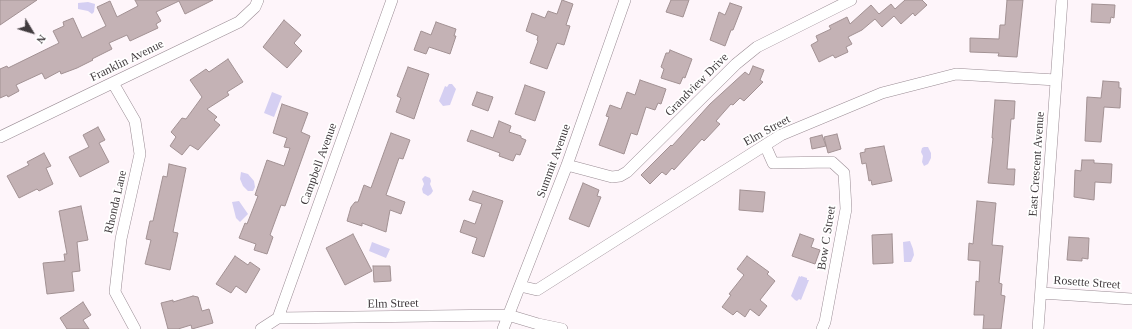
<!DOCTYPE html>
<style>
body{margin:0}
#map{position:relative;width:1132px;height:329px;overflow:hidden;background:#fef5fa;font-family:Georgia,serif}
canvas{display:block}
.north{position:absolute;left:12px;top:12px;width:40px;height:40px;-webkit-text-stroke:3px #fff;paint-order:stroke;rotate:128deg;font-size:11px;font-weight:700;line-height:16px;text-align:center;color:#413b3e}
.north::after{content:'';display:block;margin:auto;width:14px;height:18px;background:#413b3e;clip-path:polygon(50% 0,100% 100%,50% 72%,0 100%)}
</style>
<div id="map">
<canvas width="1132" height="329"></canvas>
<div class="north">N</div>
</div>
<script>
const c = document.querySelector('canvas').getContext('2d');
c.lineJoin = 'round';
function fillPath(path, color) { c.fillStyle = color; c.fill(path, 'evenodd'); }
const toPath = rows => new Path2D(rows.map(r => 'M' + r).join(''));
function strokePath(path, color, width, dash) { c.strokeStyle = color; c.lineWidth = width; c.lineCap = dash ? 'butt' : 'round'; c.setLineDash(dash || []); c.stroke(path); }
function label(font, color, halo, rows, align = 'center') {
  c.font = font + ' Georgia,serif'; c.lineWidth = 3.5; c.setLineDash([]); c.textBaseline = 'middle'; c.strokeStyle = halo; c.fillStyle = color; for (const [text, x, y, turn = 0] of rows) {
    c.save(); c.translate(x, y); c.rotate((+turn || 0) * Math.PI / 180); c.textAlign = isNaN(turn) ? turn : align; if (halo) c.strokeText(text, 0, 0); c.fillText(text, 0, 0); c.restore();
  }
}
fillPath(toPath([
 [88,2,95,4,94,12,92,14,88,11,78,9,78,3],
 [449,84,452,84,456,89,450,105,443,106,439,101,445,86,447,87],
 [272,92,282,96,274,117,264,113],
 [924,147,928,147,931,153,931,158,928,164,924,166,922,162,923,156,921,152,922,148],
 [241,172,248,174,254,181,255,187,253,191,248,191,243,186,240,179],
 [425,176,430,178,431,181,430,184,433,191,431,194,428,196,423,193,422,189,424,184,422,179],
 [239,201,248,214,240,222,236,218,232,202],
 [910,241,913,249,914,255,911,262,904,262,903,242],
 [372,242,390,249,386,258,369,251],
 [799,276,801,277,801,276,807,278,807,280,809,280,801,300,799,299,797,301,795,300,791,296]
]), '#d5cff2');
const building = toPath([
 [0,0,37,0,0,25,0,0],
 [135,0,213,0,185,14,179,1,156,12,161,21,156,24,158,28,130,41,127,35,109,43,112,49,92,59,93,60,77,68,61,74,60,71,45,79,42,73,16,85,19,91,8,97,7,95,0,98,0,69,7,66,8,68,59,43,53,31,64,26,63,22,73,18,82,38,106,26,97,7,110,1,117,17,138,6,135,0],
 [562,0,573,4,566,25,570,26,564,45,557,43,547,69,530,63,538,41,537,40,538,36,526,31,532,13,545,18,548,11,557,14,562,0],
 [671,0,689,0,683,17,666,12,671,0],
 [905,0,922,0,927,5,915,16,913,13,901,24,894,16,882,27,875,19,862,30,848,37,852,44,846,47,848,52,835,58,833,55,819,62,811,45,818,41,816,36,831,29,829,26,847,17,850,24,871,5,879,14,891,4,895,9,905,0],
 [1007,0,1023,0,1017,57,998,56,999,53,970,52,970,38,999,39,1000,25,1005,25,1007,0],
 [730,3,742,7,733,30,731,30,725,46,710,40,719,12,725,15,730,3],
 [1092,4,1115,5,1114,18,1111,17,1110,23,1091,22,1092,4],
 [284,20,301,35,294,43,302,51,287,68,263,47,284,20],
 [436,22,456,29,454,36,456,36,450,54,429,47,426,54,414,50,421,31,431,35,436,22],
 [670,50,692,59,685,78,683,77,680,84,661,78,664,69,661,67,666,53,669,53,670,50],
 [228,59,243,82,227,92,229,95,207,109,217,117,214,120,220,125,198,150,190,145,182,155,170,146,176,137,171,132,182,118,186,119,202,97,190,80,206,69,209,72,228,59],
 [753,66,764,70,760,80,763,82,744,101,740,98,733,105,731,104,716,121,720,124,704,141,702,139,674,170,672,168,666,175,662,172,650,184,641,175,671,145,672,146,710,104,745,72,749,75,753,66],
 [408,67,429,74,414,119,396,112,401,98,397,96,408,67],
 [640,80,666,89,661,104,658,103,655,110,646,107,637,135,631,133,624,154,599,145,609,117,606,116,610,105,621,109,627,92,635,95,640,80],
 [1103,81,1119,82,1119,88,1121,88,1120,108,1104,107,1101,142,1085,141,1087,97,1101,98,1103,81],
 [525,85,545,92,535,121,515,114,525,85],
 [477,92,493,97,488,111,472,105,477,92],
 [995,100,1015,101,1014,119,1011,119,1007,169,1015,169,1014,185,988,183,993,138,992,138,995,100],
 [282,104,308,113,301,132,310,136,285,206,281,205,270,235,273,237,267,254,254,250,256,244,239,238,245,223,247,224,258,196,255,195,267,160,284,166,290,148,284,147,287,138,273,133,282,104],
 [499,121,511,126,509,132,521,136,521,138,526,140,520,155,516,154,513,161,499,156,500,153,467,141,471,130,493,138,499,121],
 [98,127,105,140,99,143,109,162,80,177,69,157,89,147,83,135,98,127],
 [391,133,410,140,403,159,399,158,386,195,405,202,401,214,390,210,386,232,362,223,362,226,347,221,351,207,355,202,358,202,364,185,371,188,391,133],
 [837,134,841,149,828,153,824,137,837,134],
 [822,135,826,146,812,149,810,138,822,135],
 [884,146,892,181,872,185,871,180,869,181,866,163,862,164,860,153,865,152,865,149,884,146],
 [44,153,51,166,46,168,53,184,39,191,37,189,19,198,7,176,29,165,27,162,44,153],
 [1082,160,1094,160,1094,163,1112,164,1111,183,1095,182,1094,200,1074,197,1075,170,1081,171,1082,160],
 [169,164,186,168,173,232,178,233,170,270,145,264,151,240,146,239,150,221,153,221,163,176,167,177,169,164],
 [583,183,599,190,597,196,601,197,589,227,569,219,583,183],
 [740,190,765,192,763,212,739,210,740,190],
 [473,191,503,201,484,257,472,253,477,238,460,232,464,220,475,224,482,204,469,200,473,191],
 [977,201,996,203,992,245,1003,246,999,283,1002,284,1001,295,1005,296,1001,329,983,329,984,315,974,315,976,281,979,282,980,261,968,260,969,243,973,244,977,201],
 [81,206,88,240,77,242,80,271,72,272,74,291,47,294,43,263,65,261,64,254,67,254,59,211,81,206],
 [353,234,372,271,345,285,326,248,353,234],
 [800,234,814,239,811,247,820,250,815,264,792,256,800,234],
 [892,234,893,263,873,264,872,235,892,234],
 [1069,237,1089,238,1088,259,1082,258,1082,261,1067,260,1069,237],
 [235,256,248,265,250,262,260,269,246,293,236,286,231,293,216,284,235,256],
 [747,256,769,272,767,274,775,281,760,300,767,306,759,316,750,309,745,317,737,311,733,315,722,307,731,295,729,294,744,275,737,269,747,256],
 [373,266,390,266,391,281,374,282,373,266],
 [193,296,198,297,202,311,209,309,213,323,192,329,191,325,178,329,168,329,161,303,173,300,173,302,193,296],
 [83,302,91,315,83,320,89,329,67,329,60,318,83,302]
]);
fillPath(building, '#c4b2b5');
strokePath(building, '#a29193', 1);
const minor = toPath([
 [113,83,135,121,140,154,121,239,115,292,135,329],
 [0,137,239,22,255,7,258,0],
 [765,145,773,163,832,162,844,173,846,209,825,322,822,329],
 [567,165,612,177,620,176,627,172,736,64,757,47,851,0],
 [520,286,537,290,781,135,882,93,956,74,1056,80],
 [1041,293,1132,299],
 [278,318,508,315,538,324,562,329],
 [261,329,278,318,392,0],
 [503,329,567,165,625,0],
 [1038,329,1062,0]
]);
strokePath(minor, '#9a8c94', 12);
strokePath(minor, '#fff', 11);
label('12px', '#413b3e', '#fff', [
 ["Franklin Avenue",127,61,-26],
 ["Grandview Drive",697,85,-45],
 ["Elm Street",767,131,-29],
 ["Summit Avenue",554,161,-70],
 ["Campbell Avenue",319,164,-70],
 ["East Crescent Avenue",1037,164,-86],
 ["Rhonda Lane",116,202,-77],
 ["Bow C Street",827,238,-81],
 ["Rosette Street",1087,283,4],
 ["Elm Street",393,304,-1]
]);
</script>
